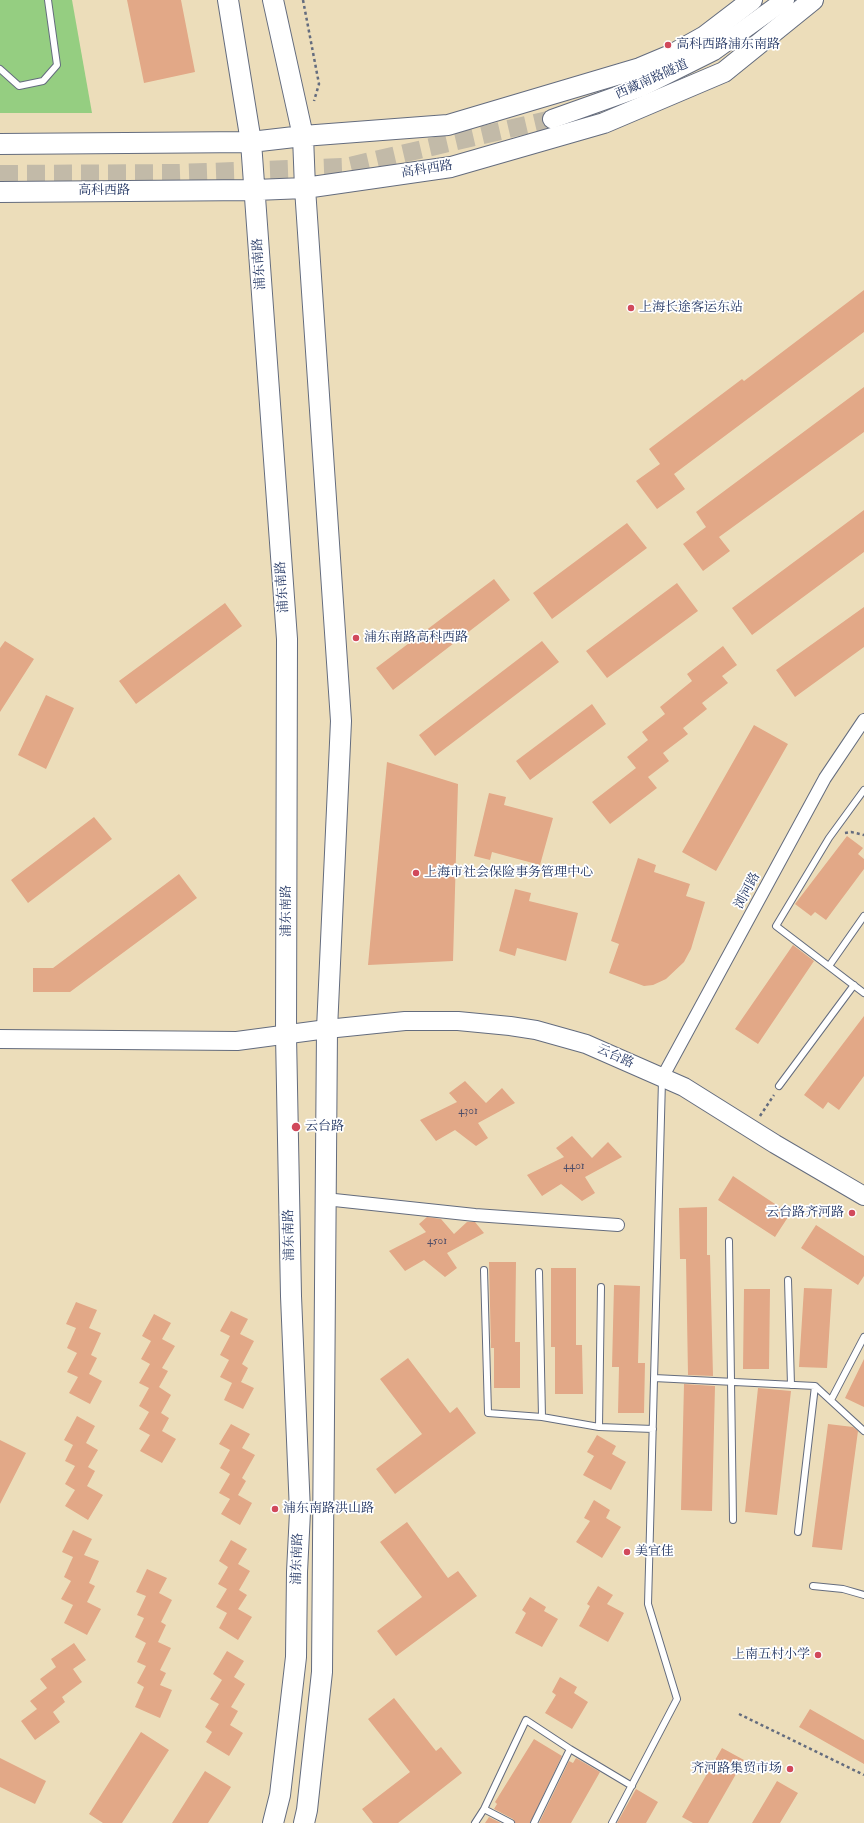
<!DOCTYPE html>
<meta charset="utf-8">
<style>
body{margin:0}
canvas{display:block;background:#ecddba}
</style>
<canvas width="864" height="1823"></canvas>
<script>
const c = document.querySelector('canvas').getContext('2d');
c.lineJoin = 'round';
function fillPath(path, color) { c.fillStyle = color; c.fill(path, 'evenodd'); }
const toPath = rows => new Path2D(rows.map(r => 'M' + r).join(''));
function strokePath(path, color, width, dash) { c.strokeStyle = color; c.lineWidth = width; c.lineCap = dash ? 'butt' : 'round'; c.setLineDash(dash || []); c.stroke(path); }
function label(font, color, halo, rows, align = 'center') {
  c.font = font + ' "IM FELL Double Pica","Noto Serif SC",serif'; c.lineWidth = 3.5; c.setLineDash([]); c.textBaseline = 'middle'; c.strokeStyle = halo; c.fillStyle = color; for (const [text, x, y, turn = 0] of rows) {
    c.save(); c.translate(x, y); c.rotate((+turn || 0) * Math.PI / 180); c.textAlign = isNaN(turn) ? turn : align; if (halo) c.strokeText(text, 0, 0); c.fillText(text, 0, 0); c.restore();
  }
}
fillPath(toPath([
 [0,0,72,0,92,113,0,113]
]), '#95ce81');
fillPath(toPath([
 [127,0,181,0,195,72,144,83],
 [864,290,864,332,674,474,685,489,657,509,636,481,660,464,649,449,742,379,744,381],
 [864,387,864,432,719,537,730,551,703,571,683,544,706,527,696,512],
 [864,510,864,552,752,635,732,608],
 [627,523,647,548,552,619,533,593],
 [494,579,510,600,393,690,376,668],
 [677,583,698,611,607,678,586,651],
 [225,603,242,626,136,704,119,681],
 [864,607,864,647,795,697,776,670],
 [5,641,34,659,0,712,0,648],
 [542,641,559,662,435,756,419,735],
 [723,646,737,665,722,676,728,683,702,703,707,709,683,728,688,734,663,753,669,761,648,777,657,788,610,824,592,802,636,768,627,757,648,740,642,732,665,714,660,707,692,681,687,674],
 [46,695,74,708,46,769,18,755],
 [592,704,606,724,530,780,516,761],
 [754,725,788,744,716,871,682,852],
 [387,762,458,784,453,961,368,965],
 [489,793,506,797,504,805,553,818,540,865,492,852,490,860,474,856],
 [94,817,112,839,28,903,11,880],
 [847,836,863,848,858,854,864,859,864,869,826,920,815,912,811,916,795,904],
 [638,858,656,865,654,872,690,884,686,896,705,902,691,949,684,962,666,979,653,985,644,986,609,973,619,944,611,941],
 [179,874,197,898,70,992,33,992,33,968,53,968],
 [515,889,531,893,529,901,578,913,566,961,517,948,515,956,499,951],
 [793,945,814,961,758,1044,735,1029],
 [864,1016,864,1076,839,1110,828,1102,823,1109,804,1095],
 [465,1081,486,1103,502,1088,515,1103,478,1123,488,1138,476,1146,455,1130,436,1141,420,1120,457,1102,449,1093],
 [572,1136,592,1158,608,1142,622,1157,585,1177,595,1193,582,1201,561,1184,542,1196,527,1175,564,1157,556,1148],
 [733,1176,790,1214,775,1237,718,1200],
 [707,1207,707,1255,710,1255,713,1376,688,1375,686,1259,680,1259,679,1208],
 [427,1217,441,1219,454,1234,467,1222,475,1222,484,1233,447,1253,457,1268,445,1277,424,1260,405,1271,389,1251,426,1232,419,1224],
 [816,1225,864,1256,864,1276,858,1285,801,1248],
 [489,1262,516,1262,515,1342,520,1342,520,1388,494,1388,494,1348,491,1348],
 [551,1268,576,1268,576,1345,582,1345,583,1394,555,1394,555,1347,551,1347],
 [614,1285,640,1286,638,1363,645,1363,644,1413,618,1413,619,1367,612,1367],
 [804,1288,832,1289,827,1368,799,1367],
 [744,1289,770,1289,769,1369,743,1369],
 [76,1302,97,1310,89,1328,101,1333,91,1355,97,1358,89,1374,102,1381,90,1404,69,1393,78,1377,67,1372,77,1353,67,1348,76,1328,66,1324],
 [231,1311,248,1319,240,1334,254,1341,242,1364,248,1368,241,1382,254,1388,243,1409,224,1400,232,1383,220,1377,229,1360,220,1355,230,1336,220,1331],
 [154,1314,171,1323,162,1339,175,1346,162,1368,168,1371,159,1387,171,1395,161,1413,169,1418,162,1431,176,1439,162,1463,140,1451,150,1435,139,1429,149,1412,139,1406,149,1388,139,1383,150,1364,141,1359,151,1341,142,1336],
 [408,1358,450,1413,457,1407,476,1433,395,1494,376,1469,422,1434,380,1379],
 [864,1359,864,1407,845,1398],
 [684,1384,715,1386,712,1511,681,1510],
 [758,1388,791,1391,777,1515,745,1512],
 [77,1416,95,1426,86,1443,98,1450,88,1467,95,1471,87,1486,103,1495,88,1520,65,1506,75,1490,65,1484,75,1466,65,1461,73,1445,64,1440],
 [231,1424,250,1434,242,1448,255,1455,242,1478,246,1481,238,1495,252,1503,240,1525,221,1514,230,1499,219,1493,230,1474,220,1468,230,1450,219,1444],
 [828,1424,853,1427,858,1431,842,1550,812,1547],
 [597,1435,616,1446,612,1454,626,1462,611,1490,583,1475,594,1456,587,1452],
 [0,1440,26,1453,0,1504],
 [594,1500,610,1510,606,1518,621,1527,602,1558,576,1542,590,1521,584,1518],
 [407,1522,448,1578,458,1571,477,1596,396,1656,377,1631,422,1597,380,1542],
 [73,1530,92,1539,84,1555,99,1561,89,1583,95,1586,87,1602,101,1609,87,1635,64,1623,73,1605,61,1599,71,1581,64,1577,73,1557,62,1552],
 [231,1540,247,1549,238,1564,250,1571,239,1590,247,1595,238,1609,252,1617,238,1640,219,1628,227,1613,216,1607,227,1589,218,1584,228,1567,219,1561],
 [147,1569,167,1578,159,1593,172,1600,161,1622,166,1625,158,1642,171,1648,160,1670,166,1673,160,1685,172,1690,160,1718,135,1707,144,1687,137,1683,146,1666,137,1662,146,1643,135,1637,144,1618,137,1615,146,1596,136,1592],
 [598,1586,613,1595,607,1604,624,1613,608,1642,579,1626,590,1606,587,1604],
 [530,1597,546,1607,544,1611,558,1619,542,1647,515,1633,526,1613,522,1610],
 [74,1643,86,1660,73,1669,82,1682,62,1697,65,1702,53,1712,60,1722,35,1740,21,1721,37,1709,30,1701,47,1688,40,1679,56,1667,51,1659],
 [227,1651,244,1661,234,1677,245,1684,231,1707,238,1711,230,1725,243,1733,229,1756,206,1742,212,1732,205,1727,219,1704,210,1699,222,1680,213,1674],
 [560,1677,577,1687,574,1693,588,1702,572,1729,545,1713,556,1695,552,1692],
 [394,1698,436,1751,441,1747,462,1773,398,1823,373,1823,362,1809,410,1772,368,1719],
 [810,1709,864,1740,864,1764,799,1727],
 [141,1732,169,1750,122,1823,103,1823,89,1814],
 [534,1739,562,1756,530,1823,515,1823,513,1819,494,1809,497,1804,495,1802],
 [722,1748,744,1760,708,1823,693,1823,682,1817],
 [0,1758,46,1781,35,1804,0,1787],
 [576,1758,600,1772,571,1823,539,1823,569,1761,573,1763],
 [205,1771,231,1787,208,1823,172,1823],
 [777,1781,798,1793,780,1823,752,1823],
 [636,1789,658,1802,646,1823,617,1823],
 [489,1817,501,1823,485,1823]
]), '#e2a887');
strokePath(toPath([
 [0,174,178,173,345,167,552,119]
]), '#c2baa8', 18, [18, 9]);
const lane = toPath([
 [0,69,19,86,43,81,57,65,48,0],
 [864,790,829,838,776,926,864,993],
 [829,966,864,916],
 [779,1086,854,985],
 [729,1241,733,1520],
 [484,1270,488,1413,542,1417,599,1427],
 [539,1272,542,1417],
 [788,1280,791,1385],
 [601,1287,599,1427,653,1429],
 [654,1378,815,1386,864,1431],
 [831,1400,864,1337],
 [798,1532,815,1386],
 [813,1586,843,1589,864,1595],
 [484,1809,526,1720,570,1749],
 [475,1823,484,1809,511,1823],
 [534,1823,570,1749,632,1786],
 [612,1823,677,1699,648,1604,662,1080]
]);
const street = toPath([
 [662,1078,825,778,864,720],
 [325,1199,475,1215,618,1225]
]);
const secondary = toPath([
 [552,119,642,87,714,51,785,0],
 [0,1039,237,1041,327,1029,405,1021,458,1021,510,1026,536,1030,586,1044,684,1087,775,1144,864,1196]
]);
const primary = toPath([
 [228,0,251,142,287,639,286,1035,291,1296,300,1512,297,1572,296,1657,280,1795,273,1823],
 [273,0,303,136,305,188,341,721,327,1029,322,1672,307,1810,304,1823],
 [0,144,251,142,303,136,448,125,640,68,671,55,705,36,752,0],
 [0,192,255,190,305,188,451,167,604,123,724,72,813,0]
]);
strokePath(lane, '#646c7e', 8);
strokePath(street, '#646c7e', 14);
strokePath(secondary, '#646c7e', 20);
strokePath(primary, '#646c7e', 22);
strokePath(toPath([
 [303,0,319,84,314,101],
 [845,833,851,832,864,835],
 [760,1116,774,1095],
 [739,1714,864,1775]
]), '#646c7e', 2.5, [3, 3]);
strokePath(lane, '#fff', 6);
strokePath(street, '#fff', 12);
strokePath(secondary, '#fff', 18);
strokePath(primary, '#fff', 20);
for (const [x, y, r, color] of [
 [668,45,4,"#d1495b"],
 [631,308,4,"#d1495b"],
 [356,638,4,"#d1495b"],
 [416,873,4,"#d1495b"],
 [296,1127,5,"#d1495b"],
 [852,1213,4,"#d1495b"],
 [275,1509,4,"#d1495b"],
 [627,1552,4,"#d1495b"],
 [818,1655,4,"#d1495b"],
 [790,1769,4,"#d1495b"]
]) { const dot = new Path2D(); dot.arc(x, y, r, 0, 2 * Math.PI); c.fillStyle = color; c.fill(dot); strokePath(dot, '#fff', 1.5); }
label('11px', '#4d4d68', null, [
 ["4301",468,1112],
 ["4401",574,1167],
 ["4501",437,1242]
]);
label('13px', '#1b2f5e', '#fff', [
 ["高科西路浦东南路",676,45],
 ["上海长途客运东站",639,308],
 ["浦东南路高科西路",364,638],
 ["上海市社会保险事务管理中心",424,873],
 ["云台路",305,1127],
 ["云台路齐河路",844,1213,"right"],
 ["浦东南路洪山路",283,1509],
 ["美宜佳",635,1552],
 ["上南五村小学",810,1655,"right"],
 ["齐河路集贸市场",782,1769,"right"]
], 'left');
label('13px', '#1b2f5e', '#fff', [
 ["西藏南路隧道",652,80,-24],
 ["高科西路",427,170,-9],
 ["高科西路",104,191],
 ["浦东南路",260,264,-94],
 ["浦东南路",283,587,-94],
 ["浏河路",748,891,-62],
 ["浦东南路",287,911,-90],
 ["云台路",615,1057,24],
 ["浦东南路",290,1235,-91],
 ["浦东南路",298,1559,-88]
]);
</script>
